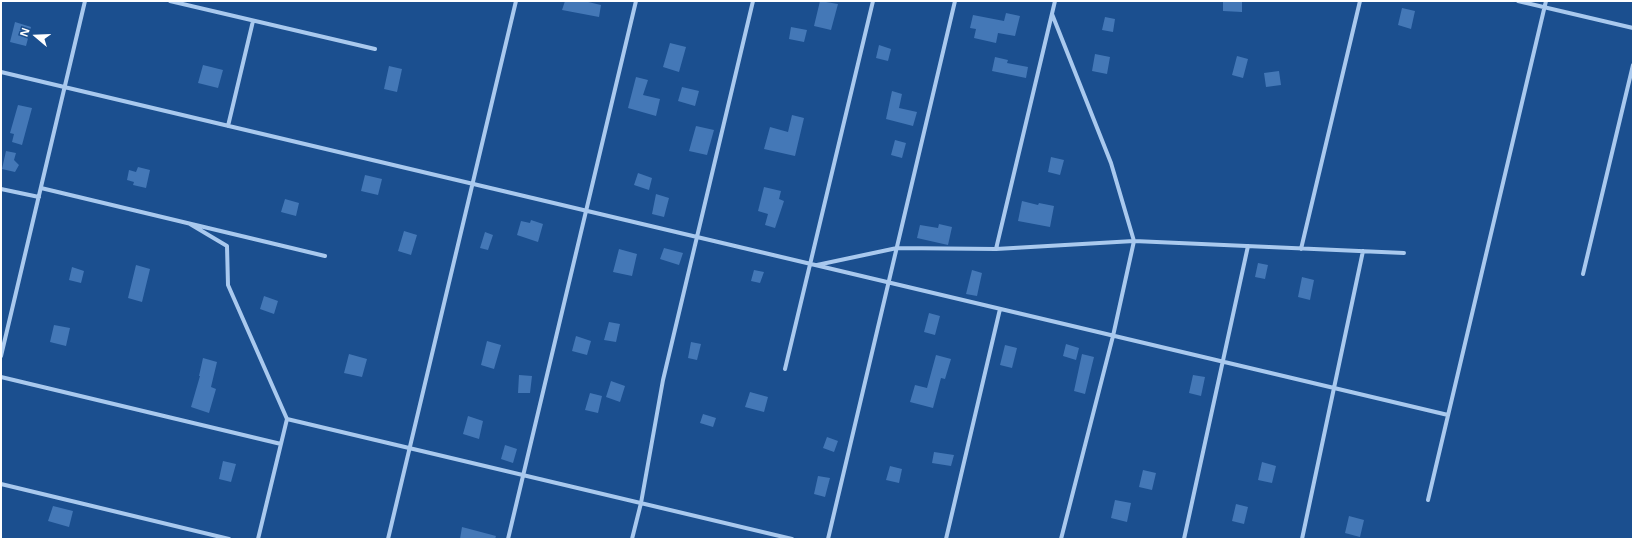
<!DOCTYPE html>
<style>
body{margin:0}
#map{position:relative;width:1634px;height:540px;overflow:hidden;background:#1b4f8f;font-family:"Noto Sans",sans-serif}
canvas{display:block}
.frame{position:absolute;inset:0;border:2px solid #fff;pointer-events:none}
.north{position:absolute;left:16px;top:16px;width:40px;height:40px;-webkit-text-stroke:3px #1b4f8f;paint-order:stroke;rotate:289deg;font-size:11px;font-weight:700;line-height:16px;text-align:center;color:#fff}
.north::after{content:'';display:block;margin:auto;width:14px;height:18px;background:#fff;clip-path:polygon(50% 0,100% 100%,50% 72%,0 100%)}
</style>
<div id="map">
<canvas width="1634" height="540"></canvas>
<div class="frame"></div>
<div class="north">N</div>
</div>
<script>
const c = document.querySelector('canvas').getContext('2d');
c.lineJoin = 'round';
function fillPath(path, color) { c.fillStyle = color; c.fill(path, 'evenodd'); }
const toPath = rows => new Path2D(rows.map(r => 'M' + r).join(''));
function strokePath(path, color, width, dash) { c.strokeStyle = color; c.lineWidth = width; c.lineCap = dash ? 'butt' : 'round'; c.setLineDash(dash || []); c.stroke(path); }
fillPath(toPath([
 [565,1,584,1,601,5,599,17,562,10],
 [820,1,838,4,831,30,814,26],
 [1223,1,1242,1,1242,12,1223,11],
 [1402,8,1415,11,1411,29,1398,25],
 [1006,13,1020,16,1015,36,998,33,996,43,974,38,976,29,970,28,973,15,1004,21],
 [1105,17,1115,19,1113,32,1102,30],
 [15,22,31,27,26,46,10,42],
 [791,27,807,30,804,42,789,39],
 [670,43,686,47,679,72,663,67],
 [879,45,891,49,888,61,876,58],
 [1095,54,1110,57,1107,74,1092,71],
 [1237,56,1248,59,1243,78,1232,75],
 [995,57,1008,60,1007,63,1028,67,1026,78,992,71],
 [203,65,223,70,218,88,198,83],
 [389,66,402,69,397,92,384,89],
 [1279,71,1281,85,1266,87,1264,73],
 [636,77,648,80,643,95,660,99,656,116,628,108],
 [682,87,699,91,695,106,678,101],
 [892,91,902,94,899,108,917,112,913,126,886,119],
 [18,105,32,108,22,145,12,142,14,134,10,133],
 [792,115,804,118,795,156,764,149,770,127,788,132],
 [696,126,714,130,707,155,689,151],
 [895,140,906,143,902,158,891,155],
 [6,151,16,153,14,160,19,165,15,172,2,169],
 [1051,157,1064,160,1060,175,1048,172],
 [138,167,150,170,146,188,133,185,134,182,127,180,129,170,136,172],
 [638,173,652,178,649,190,634,185],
 [365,175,382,179,378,195,361,191],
 [764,187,781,191,779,199,784,201,775,228,765,225,768,214,758,211],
 [656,194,669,198,664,217,652,214],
 [285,199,299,203,296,216,281,212],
 [1022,201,1038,205,1039,203,1054,206,1050,227,1018,221],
 [531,220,543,224,538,242,517,235,521,221,530,223],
 [939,224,952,227,948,245,917,238,920,225,938,228],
 [404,231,417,235,411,255,398,251],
 [485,232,493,235,488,250,480,248],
 [664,248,683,253,679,265,660,259],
 [619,249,637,254,632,276,613,272],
 [1258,263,1268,265,1265,279,1255,277],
 [136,265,150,269,142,302,128,298],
 [72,267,84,271,81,283,69,280],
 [754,270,764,272,760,283,751,281],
 [972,270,982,273,977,296,966,294],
 [1302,277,1314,280,1310,300,1298,297],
 [264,296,278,301,274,314,260,309],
 [929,313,940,316,935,335,924,332],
 [609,322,620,324,616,342,604,340],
 [54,325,70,328,66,346,50,342],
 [576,336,591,341,587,355,572,351],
 [487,341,501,345,494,369,481,365],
 [691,342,701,344,697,360,688,358],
 [1066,344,1079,348,1076,360,1063,356],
 [1005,345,1017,348,1012,368,1000,365],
 [349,354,367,359,362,377,344,373],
 [1082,354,1094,357,1085,394,1074,391],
 [936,355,951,359,945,379,941,378,933,408,910,402,915,385,927,388],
 [203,358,217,362,211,387,216,389,209,413,191,407,200,376,199,376],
 [519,375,532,376,530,393,518,393],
 [1193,375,1205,377,1201,396,1189,393],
 [611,381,625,386,620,402,606,397],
 [750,392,768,397,764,412,745,407],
 [590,393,602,396,598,413,585,410],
 [703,414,716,418,713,427,700,423],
 [468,416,483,421,479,439,463,434],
 [827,437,838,441,834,452,823,448],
 [505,445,517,449,513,463,501,459],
 [934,452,954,455,951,466,932,463],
 [223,461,236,464,231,482,219,479],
 [1262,462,1276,466,1272,483,1258,480],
 [890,466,902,469,899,483,886,480],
 [1143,470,1156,473,1152,490,1139,487],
 [818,476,830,478,825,497,814,494],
 [1115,500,1131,503,1127,522,1111,518],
 [1236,504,1248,507,1244,524,1232,521],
 [53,506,73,511,69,527,48,521],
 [1349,516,1364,520,1360,537,1345,533],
 [462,527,496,536,495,539,460,539]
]), '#4478b7');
strokePath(toPath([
 [170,1,375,49],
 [1518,1,1633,28],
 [1052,14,1111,163,1134,241,1113,336,1061,539],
 [1,72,1448,415],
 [228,126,253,21],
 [41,188,325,256],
 [1,189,39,197],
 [190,224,227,246,228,285,287,419,258,539],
 [996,249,1055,1],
 [1301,249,1360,1],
 [817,265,897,248,996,249,1134,241,1404,253],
 [1583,274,1633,65],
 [1,356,85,1],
 [785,369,873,1],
 [1,377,281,444],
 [287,419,792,539],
 [1,484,229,539],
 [1428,500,1546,1],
 [388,539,516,1],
 [508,539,636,1],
 [632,539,641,503,663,380,753,1],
 [828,539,955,1],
 [946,539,1000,309],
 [1184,539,1248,246],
 [1302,539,1363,251]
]), '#a9c9ee', 4);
</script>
